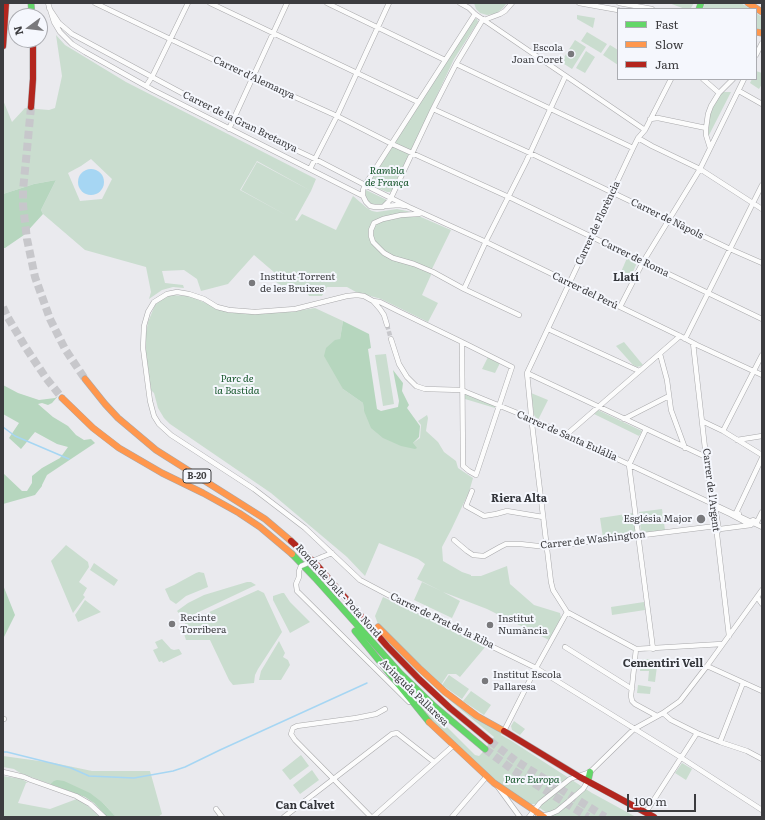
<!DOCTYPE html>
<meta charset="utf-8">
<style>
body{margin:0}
#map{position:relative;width:765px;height:820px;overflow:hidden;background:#eaeaee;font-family:Literata,serif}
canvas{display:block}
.frame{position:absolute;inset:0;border:4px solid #3c3c3f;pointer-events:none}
.legend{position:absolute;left:617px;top:8px;width:140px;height:72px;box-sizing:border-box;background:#f5f7fd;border:1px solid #abacb1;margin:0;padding:5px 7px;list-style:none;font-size:12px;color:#3c3c3f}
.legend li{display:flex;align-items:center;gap:8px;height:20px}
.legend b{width:20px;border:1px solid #abacb1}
.north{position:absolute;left:8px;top:8px;width:40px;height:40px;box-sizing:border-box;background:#f5f7fd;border:1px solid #abacb1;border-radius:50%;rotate:255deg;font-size:11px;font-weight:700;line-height:16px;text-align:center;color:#3c3c3f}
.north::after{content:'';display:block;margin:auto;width:14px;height:18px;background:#79797c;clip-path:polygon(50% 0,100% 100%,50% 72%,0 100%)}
.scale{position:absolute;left:627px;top:794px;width:69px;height:18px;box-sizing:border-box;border:2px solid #3c3c3f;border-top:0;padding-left:5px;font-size:12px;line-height:14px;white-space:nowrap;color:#3c3c3f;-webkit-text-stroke:3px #f5f7fd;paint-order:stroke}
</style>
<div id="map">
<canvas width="765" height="820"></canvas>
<div class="frame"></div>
<ul class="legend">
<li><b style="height:5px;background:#63d668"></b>Fast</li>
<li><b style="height:5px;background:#ff974d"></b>Slow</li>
<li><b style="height:5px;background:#b3261e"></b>Jam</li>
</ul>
<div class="north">N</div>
<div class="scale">100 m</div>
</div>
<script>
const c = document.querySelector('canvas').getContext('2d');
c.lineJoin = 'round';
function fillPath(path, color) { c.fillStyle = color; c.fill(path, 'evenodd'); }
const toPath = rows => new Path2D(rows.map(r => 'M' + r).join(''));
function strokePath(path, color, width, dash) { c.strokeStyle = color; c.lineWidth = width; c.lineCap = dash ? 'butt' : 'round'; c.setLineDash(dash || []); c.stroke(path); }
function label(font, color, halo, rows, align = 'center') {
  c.font = font + ' Literata,serif'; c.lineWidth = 4; c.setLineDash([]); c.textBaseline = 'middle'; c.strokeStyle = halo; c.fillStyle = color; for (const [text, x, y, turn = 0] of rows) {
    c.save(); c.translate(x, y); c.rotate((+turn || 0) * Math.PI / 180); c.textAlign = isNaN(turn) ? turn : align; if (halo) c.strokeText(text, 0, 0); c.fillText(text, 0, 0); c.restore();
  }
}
fillPath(toPath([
 [474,3,507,3,502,9,495,14,487,15,480,13,476,9],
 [669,3,694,3,691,8,689,9,685,9],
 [705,3,741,3,750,9,703,9],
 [756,13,762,17,762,30,756,29],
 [577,15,595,18,593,28,577,19],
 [476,19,477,19,478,22,454,59,393,189,390,192,387,192,373,186,371,183,371,180,473,20],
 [587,32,607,44,601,53,581,41],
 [56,35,65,45,126,82,316,179,311,191,257,161,240,190,297,221,302,214,336,230,353,196,367,208,372,211,377,212,397,209,407,211,451,230,431,271,431,275,422,295,438,303,428,322,381,299,356,292,347,287,327,287,322,296,309,296,305,287,292,287,283,286,279,284,276,282,275,277,275,273,254,255,228,284,201,291,197,279,184,270,162,271,165,283,183,285,184,288,173,287,162,290,149,299,151,292,146,267,85,250,43,214,41,210,56,180,34,184,3,194,3,100,12,122,25,108,49,110,55,108,62,76],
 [91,159,112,179,102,199,80,201,68,173,81,166],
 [575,40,586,47,572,69,561,62],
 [610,45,618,50,618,65,603,55],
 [586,51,595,57,585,73,576,68],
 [756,71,762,73,762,84,759,89,750,83,752,79,756,79],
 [721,92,731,92,708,137,707,134,710,113],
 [257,162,311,191,295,220,241,190],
 [366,190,387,200,384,203,380,205,372,204,368,201,366,198,365,193],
 [627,258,635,262,636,265,632,274,621,272],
 [171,295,186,296,194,298,229,313,290,312,315,308,343,321,340,339,343,389,363,403,364,411,413,443,420,438,421,425,418,421,427,415,428,418,426,431,438,442,444,452,456,461,458,468,473,478,469,492,451,530,442,547,443,561,462,572,471,575,471,576,481,576,507,566,510,584,534,605,560,613,561,618,549,640,487,609,443,592,460,601,452,618,414,600,422,582,441,591,417,579,425,564,418,559,379,543,365,576,347,557,271,493,170,424,164,418,158,408,154,393,151,390,146,354,146,333,148,322,155,305,160,300],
 [624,342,643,365,641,366,637,367,633,365,616,346],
 [386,354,394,404,383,406,375,355],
 [488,357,500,363,495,373,482,369],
 [465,393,495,406,495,408,465,399],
 [531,393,548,400,538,420,534,415],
 [598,410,642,431,639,436,594,414],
 [662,509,665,530,641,533,639,512],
 [633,513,636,534,603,538,600,518],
 [66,545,88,562,89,567,79,582,87,588,83,595,85,597,73,613,51,561],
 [94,563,118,580,114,586,90,570],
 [199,572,204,573,208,587,186,596,176,604,170,600,165,589,174,585,196,573],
 [247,582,251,582,256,585,184,619,177,611,188,603,204,595],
 [258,590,264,593,282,632,258,669,255,675,254,683,233,685,229,680,210,640,186,640,184,634,187,629,185,623],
 [282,593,284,593,290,602,310,622,290,633,273,600,273,596],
 [383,597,486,646,460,677,456,674,448,674,441,685,378,624,375,616],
 [85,600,101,612,78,622,75,615],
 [644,602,645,610,612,615,611,607],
 [162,639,171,649,174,650,179,649,182,654,163,663,162,661,159,662,153,650,158,648,155,642],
 [279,641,285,653,283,657,288,660,290,665,281,680,259,680,261,671],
 [641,659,650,659,649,665,657,666,655,682,648,681,649,671,640,671],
 [449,675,469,689,462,699,442,685],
 [397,677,475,755,479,756,482,753,494,737,447,698,501,733,501,735,510,740,592,793,636,817,553,817,534,804,529,804,502,786,431,720],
 [638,685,651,687,650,694,637,693],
 [471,691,491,705,484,715,463,701],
 [514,721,525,729,520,735,512,730,511,726],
 [301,755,309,766,290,780,282,770],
 [3,756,54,763,92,771,150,771,162,814,158,817,116,817,103,803,53,782,50,784,20,773,14,769,3,767],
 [682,763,692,769,686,780,675,773],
 [312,770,319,780,300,794,293,785],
 [3,776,22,779,28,783,26,783,18,803,50,809,74,800,77,799,81,801,94,811,100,817,3,817]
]), '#caddcf');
fillPath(toPath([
 [56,180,41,210,43,214,24,235,5,248,3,248,3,194,34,184],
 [343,321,369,334,371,348,368,349,377,409,381,411,398,407,399,401,393,370,403,383,402,391,409,405,407,408,420,426,419,437,413,443,417,448,415,449,401,446,383,438,371,428,364,411,363,403,343,389,324,356,326,348,335,340,340,339],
 [3,385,18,393,39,400,55,398,58,396,52,403,48,405,42,403,38,404,53,417,68,426,76,435,84,440,91,439,95,443,47,475,42,485,42,486,35,495,3,504,3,473,22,491,27,491,32,483,32,476,42,468,60,458,68,447,57,444,35,432,21,449,9,438,19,423,3,414],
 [3,585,15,615,3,639],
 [57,780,64,781,90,793,103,803,116,817,107,817,94,803,85,797,50,784,54,781]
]), '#b6d6be');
fillPath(toPath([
 '78 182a13 13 0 1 1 26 0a13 13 0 1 1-26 0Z'
]), '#a6d6f3');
strokePath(toPath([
 [3,427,15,436,69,459],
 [3,752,7,752,71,768,89,776,134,778,173,771,185,767,220,750,367,683]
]), '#a6d6f3', 1.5);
strokePath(toPath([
 [387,325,391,339]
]), '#c7c7cb', 4.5, [4.5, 2]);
strokePath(toPath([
 [31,107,26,160,23,190,23,205,27,239,35,277,50,319,65,349,85,379],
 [3,307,7,316,26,348,46,378,62,398],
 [490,741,516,761,605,817],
 [485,749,513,770,588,817]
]), '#c7c7cb', 8, [8, 4]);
const street = toPath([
 [48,3,54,22,60,32,72,44,85,52,153,90,363,196],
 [95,3,237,71,337,116,392,144,511,198,762,319],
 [210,3,418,102],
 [327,3,445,60],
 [460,3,469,8,475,14,645,130],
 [579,3,618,10],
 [619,3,652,9],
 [49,8,59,23,72,34,234,121,315,159,365,185,409,207,486,242,680,336,697,345,762,375],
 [475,14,365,185,363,190,363,196,366,202,370,206,375,207,383,207,390,200,433,109,456,64,483,19],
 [484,20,500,14,505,11,512,3],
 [756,55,762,43],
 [456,64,633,148],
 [703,79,719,93],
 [146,86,152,77,188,3],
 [739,91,762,104],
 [433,109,530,153,730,249,762,263],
 [650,119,658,118,706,128],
 [229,129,287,3],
 [638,138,652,146,700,169,762,209],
 [710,148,706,135,706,128,708,114,711,106,719,93,733,79],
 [310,169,315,159,337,116,389,3],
 [385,206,399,205,405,206],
 [422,213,418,214,401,215,383,219,374,223,371,230,371,236,373,242,384,253,393,258,414,264,433,272,464,289,519,315],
 [464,289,487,239,526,162,565,77],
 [373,301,380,302,398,311,462,342,512,367,476,475,469,471,463,466,462,342],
 [620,307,643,262,700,169,744,79],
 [387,325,384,315,380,309,373,301,364,296,357,295,347,296,295,309,255,312,229,310,217,307,204,299,189,294,177,292,167,294,154,302,148,312,144,326,143,348,150,401,154,416,159,424,171,435,254,489,305,528,360,580,415,609,536,668,677,755,762,810],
 [548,329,639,371],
 [391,339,399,364,407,377,416,386,425,389,462,390,466,392,532,419,762,527],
 [685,339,762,185],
 [693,343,706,457,716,526,729,636],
 [660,354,667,380,671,410,685,448],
 [527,373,633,148,638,138,645,130,671,79],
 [527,373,532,424,551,582,553,590,567,612],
 [527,373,706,457],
 [624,419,669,396],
 [702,421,723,431,762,455],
 [646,429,629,465,653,649],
 [723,431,762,355],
 [566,435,680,336],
 [737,440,762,436],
 [472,491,466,506,484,516,496,514,507,511,543,517],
 [715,507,730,514,751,525,720,529,719,530,715,507],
 [739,514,736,513,762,458],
 [753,520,757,522,762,512],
 [454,540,467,551,473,555,484,556,500,547,506,544,520,544,547,547,716,526],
 [322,557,332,553],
 [301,566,299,571,299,577,296,584,297,591,409,702],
 [757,597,762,604],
 [567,612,636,649,722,644],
 [565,647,632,689],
 [636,649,631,696,632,701,635,704,657,716],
 [707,666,762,691],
 [663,713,671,720,697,733,720,742,747,751,762,759],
 [3,719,4,719],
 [504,731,536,668,567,612],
 [720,742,743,683],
 [3,772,24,777,31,780,76,796,90,804,104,817],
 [498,787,520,817],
 [216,809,222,817],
 [646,812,697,733],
 [284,817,392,734,397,733,434,762],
 [371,817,295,740,291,734,293,728,297,726,356,718,376,714,385,709],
 [373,817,454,745],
 [452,817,487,776],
 [529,817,540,803,570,779,590,772,634,729,663,713,680,701,707,666,762,590],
 [538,817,550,814,557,811,568,802,583,789,588,781]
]);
const fast = toPath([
 [31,3,32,16],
 [699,9,701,3],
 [292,554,315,578,401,674,434,706,485,749],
 [355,631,429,722],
 [588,781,590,772]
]);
const slow = toPath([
 [748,3,762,12],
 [756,32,762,33],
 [85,379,105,404,118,418,156,450,265,519,291,541],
 [62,398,93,428,119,448,162,473,203,493,239,513,260,527,292,554],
 [378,627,419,668,445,692,477,716,504,731],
 [429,722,494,783,544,817]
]);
const jam = toPath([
 [3,46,6,3],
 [31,107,33,79,33,40],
 [291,541,316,564,387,646,419,679,450,708,490,741],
 [504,731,578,776,654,817]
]);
strokePath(street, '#a9a9ab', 5.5);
strokePath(fast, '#a9a9ab', 7);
strokePath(slow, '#a9a9ab', 7);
strokePath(jam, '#a9a9ab', 7);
strokePath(street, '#fcfcfc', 4.5);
strokePath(fast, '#63d668', 6);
strokePath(slow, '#ff974d', 6);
strokePath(jam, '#b3261e', 6);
const streetBridge = toPath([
 [301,566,322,557]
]);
strokePath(streetBridge, '#a9a9ab', 5.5, []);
strokePath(streetBridge, '#fcfcfc', 4.5);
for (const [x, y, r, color] of [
 [571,54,4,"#79797c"],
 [252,283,4,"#79797c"],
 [701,519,5,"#79797c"],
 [172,624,4,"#79797c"],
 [490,625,4,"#79797c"],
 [485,681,4,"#79797c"]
]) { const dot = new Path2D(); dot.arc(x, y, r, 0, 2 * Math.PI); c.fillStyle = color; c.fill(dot); strokePath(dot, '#f5f7fd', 1.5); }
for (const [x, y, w] of [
 [197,476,28]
]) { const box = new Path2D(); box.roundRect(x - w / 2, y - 7, w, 14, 3); c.fillStyle = '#f5f7fd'; c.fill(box); strokePath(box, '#3c3c3f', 1); }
label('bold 9px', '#3c3c3f', null, [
 ["B-20",197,476]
]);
label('10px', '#3c3c3f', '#f5f7fd', [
 ["Escola",563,48,"right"],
 ["Joan Coret",563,60,"right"],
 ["Institut Torrent",260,277],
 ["de les Bruixes",260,289],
 ["Església Major",692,519,"right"],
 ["Recinte",180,618],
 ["Torribera",180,630],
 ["Institut",498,619],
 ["Numància",498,631],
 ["Institut Escola",493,675],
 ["Pallaresa",493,687]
], 'left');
label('10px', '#3c3c3f', '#f5f7fd', [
 ["Carrer d'Alemanya",254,78,25],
 ["Carrer de la Gran Bretanya",240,122,26],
 ["Carrer de Nàpols",667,219,26],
 ["Carrer de Florència",598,223,-65],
 ["Carrer de Roma",635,258,26],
 ["Carrer del Perú",585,291,26],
 ["Carrer de Santa Eulália",567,436,24],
 ["Carrer de l'Argent",711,490,83],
 ["Carrer de Washington",593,540,-6],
 ["Ronda de Dalt - Pota Nord",338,591,48],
 ["Carrer de Prat de la Riba",442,621,26],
 ["Avinguda Pallaresa",414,693,44]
]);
label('italic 10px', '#15552a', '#f5f7fd', [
 ["Rambla",387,171],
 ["de França",387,183],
 ["Parc de",237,379],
 ["la Bastida",237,391],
 ["Parc Europa",532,780]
]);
label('bold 11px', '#33353a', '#f5f7fd', [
 ["Llatí",626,278],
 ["Riera Alta",519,499],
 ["Cementiri Vell",663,664],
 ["Can Calvet",305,806]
]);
</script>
